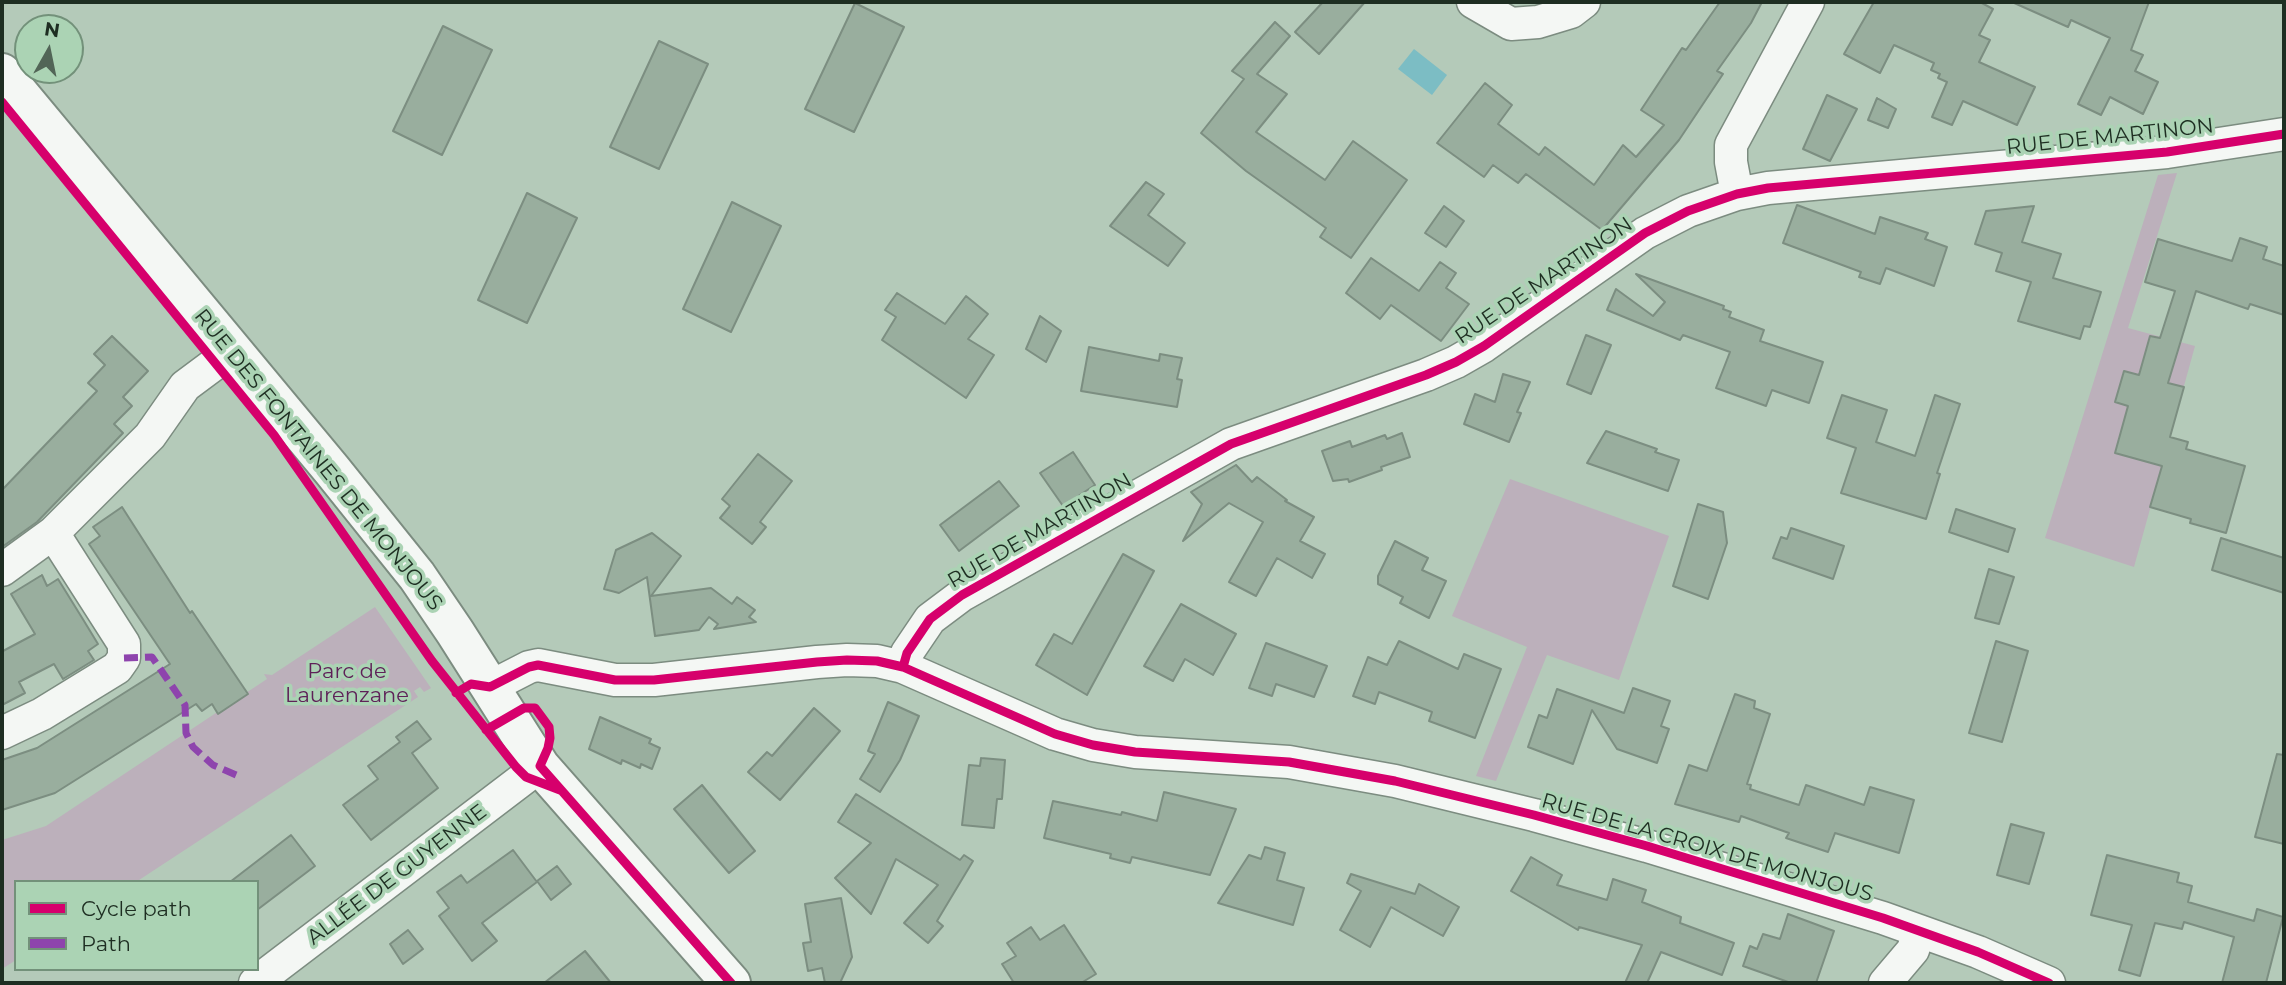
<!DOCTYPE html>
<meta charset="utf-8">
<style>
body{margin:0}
#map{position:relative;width:2286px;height:985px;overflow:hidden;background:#b4cab9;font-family:Montserrat,sans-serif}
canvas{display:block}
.frame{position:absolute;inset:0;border:4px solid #1e2e22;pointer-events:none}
.legend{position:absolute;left:14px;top:880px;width:245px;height:91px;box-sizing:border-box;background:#abd3b4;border:2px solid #73917a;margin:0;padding:9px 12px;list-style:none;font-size:21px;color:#1e2e22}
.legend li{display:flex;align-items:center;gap:14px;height:35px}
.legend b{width:35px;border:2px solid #73917a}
.north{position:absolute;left:14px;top:14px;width:70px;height:70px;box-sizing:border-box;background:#abd3b4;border:2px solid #73917a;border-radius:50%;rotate:9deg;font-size:19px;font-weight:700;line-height:28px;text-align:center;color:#1e2e22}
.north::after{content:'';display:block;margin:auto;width:24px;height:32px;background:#526557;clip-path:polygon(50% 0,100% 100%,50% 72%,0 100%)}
</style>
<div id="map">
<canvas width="2286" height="985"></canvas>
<div class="frame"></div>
<ul class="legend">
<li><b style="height:9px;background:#d6006c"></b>Cycle path</li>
<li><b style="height:9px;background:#8e44ad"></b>Path</li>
</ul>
<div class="north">N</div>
</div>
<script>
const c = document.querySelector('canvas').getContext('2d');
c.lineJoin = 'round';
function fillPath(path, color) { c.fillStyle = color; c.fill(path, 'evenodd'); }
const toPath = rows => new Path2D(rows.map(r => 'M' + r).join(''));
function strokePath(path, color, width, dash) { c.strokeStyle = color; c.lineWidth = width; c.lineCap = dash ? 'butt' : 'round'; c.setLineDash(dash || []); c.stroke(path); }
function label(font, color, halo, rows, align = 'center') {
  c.font = font + ' Montserrat,sans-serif'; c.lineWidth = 7; c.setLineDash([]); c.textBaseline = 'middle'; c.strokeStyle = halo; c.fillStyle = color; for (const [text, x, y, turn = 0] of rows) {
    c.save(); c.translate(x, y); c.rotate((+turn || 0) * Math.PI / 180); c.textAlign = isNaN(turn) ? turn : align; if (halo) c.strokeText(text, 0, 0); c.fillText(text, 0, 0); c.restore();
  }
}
fillPath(toPath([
 [2177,173,2128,328,2195,346,2134,567,2045,538,2158,175],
 [1510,479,1669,536,1619,680,1547,655,1496,781,1476,776,1527,647,1452,616],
 [375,607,431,688,424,692,420,687,414,691,418,697,136,882,16,882,16,960,2,969,2,840,46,826,267,679,264,674,272,675]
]), '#bcb0bb');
fillPath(toPath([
 [1414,49,1447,75,1432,95,1398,69]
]), '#7cbdc4');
const building = toPath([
 [1323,2,1365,2,1319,54,1295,32,1323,2],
 [1720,2,1762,2,1751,23,1717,71,1723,74,1679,140,1602,230,1526,174,1518,183,1493,165,1484,177,1437,143,1485,83,1512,105,1498,124,1539,155,1545,147,1594,185,1623,145,1636,157,1664,125,1641,110,1682,48,1686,50,1720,2],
 [1874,2,1980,2,1993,9,1979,35,1990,40,1979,62,2035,87,2017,125,1963,101,1952,125,1932,117,1947,82,1938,78,1940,74,1931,70,1934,63,1894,45,1880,73,1844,54,1874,2],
 [2012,2,2149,2,2131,50,2143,55,2135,71,2158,82,2143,114,2110,97,2101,115,2078,104,2110,38,2071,20,2068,27,2012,2],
 [855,3,904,27,854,132,805,109,855,3],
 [1275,22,1290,36,1257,74,1287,94,1256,132,1325,180,1353,141,1407,180,1351,258,1320,237,1326,228,1246,171,1201,133,1244,79,1232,71,1275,22],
 [443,26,492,50,442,155,393,131,443,26],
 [659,41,708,64,659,169,610,147,659,41],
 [1827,95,1857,109,1830,161,1803,149,1827,95],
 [1877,98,1896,109,1888,128,1868,120,1877,98],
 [1146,182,1164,194,1148,215,1185,243,1168,266,1110,226,1146,182],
 [527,193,577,218,527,323,478,300,527,193],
 [732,202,781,226,731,332,683,309,732,202],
 [1797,205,1875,234,1880,217,1928,233,1925,239,1947,247,1934,286,1886,268,1880,284,1859,277,1861,272,1783,243,1797,205],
 [1444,206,1464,221,1446,247,1425,233,1444,206],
 [2034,206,2022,242,2061,254,2053,278,2101,292,2090,327,2084,326,2080,339,2018,321,2031,282,1996,271,2002,253,1975,244,1986,211,2034,206],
 [2240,238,2267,247,2263,259,2284,266,2284,315,2250,304,2248,309,2196,291,2168,383,2184,387,2170,437,2188,442,2186,449,2245,466,2226,533,2190,523,2191,519,2150,507,2162,466,2115,453,2128,406,2115,402,2124,371,2139,375,2150,336,2160,338,2175,291,2145,282,2158,239,2232,261,2240,238],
 [1371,258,1419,291,1440,262,1456,273,1446,288,1469,304,1441,341,1391,305,1380,319,1346,293,1371,258],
 [1636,274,1724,306,1723,309,1731,312,1729,317,1764,330,1760,341,1823,362,1809,403,1772,390,1766,406,1716,388,1730,352,1683,335,1680,340,1607,310,1616,289,1653,316,1665,302,1636,274],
 [897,293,945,324,966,296,988,314,968,339,994,355,966,398,882,340,896,317,885,310,897,293],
 [1040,316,1061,331,1046,362,1026,349,1040,316],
 [1586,335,1611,345,1591,394,1567,384,1586,335],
 [112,336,148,371,123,397,132,406,114,424,123,433,37,522,2,547,2,490,97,391,88,383,105,365,94,354,112,336],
 [1089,347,1159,361,1160,354,1182,358,1177,379,1182,380,1177,407,1081,391,1089,347],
 [1503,374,1530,382,1517,412,1521,413,1509,442,1464,424,1475,394,1495,402,1503,374],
 [1842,395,1887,410,1876,442,1915,456,1935,395,1960,404,1937,473,1940,474,1926,519,1841,493,1856,448,1827,438,1842,395],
 [1606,431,1657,449,1655,452,1679,460,1668,491,1587,463,1606,431],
 [1402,433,1410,457,1381,467,1382,470,1349,482,1348,479,1333,481,1322,451,1350,441,1352,447,1385,435,1387,439,1402,433],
 [1073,452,1095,485,1063,506,1040,473,1073,452],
 [758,454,792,481,760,522,766,527,752,544,720,518,730,506,722,499,758,454],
 [1236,465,1252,482,1257,477,1287,500,1285,501,1314,517,1300,541,1325,554,1312,578,1277,558,1256,596,1229,582,1263,522,1229,503,1183,541,1202,504,1191,492,1236,465],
 [999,481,1019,506,959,551,940,525,999,481],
 [1698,504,1723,512,1727,543,1708,599,1673,586,1698,504],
 [122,507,190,613,192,611,248,694,218,714,212,704,202,711,196,704,55,793,2,810,2,760,37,748,170,664,89,544,100,536,93,527,122,507],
 [1956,509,2015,529,2008,552,1949,532,1956,509],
 [1791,528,1844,546,1833,579,1773,558,1781,537,1787,539,1791,528],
 [652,533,681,556,651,596,711,588,732,604,737,597,755,610,749,617,756,622,714,629,718,624,709,617,699,630,655,636,647,577,619,593,604,589,616,550,652,533],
 [2221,538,2284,558,2284,593,2212,570,2221,538],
 [1395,541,1428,558,1422,570,1446,581,1429,618,1400,603,1403,597,1378,584,1378,576,1395,541],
 [1123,554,1154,571,1087,695,1036,665,1054,634,1072,644,1123,554],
 [1989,569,2014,577,1999,624,1975,618,1989,569],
 [42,575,47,586,58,579,84,621,98,644,88,651,94,660,63,679,54,664,19,682,25,693,2,705,2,649,3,651,35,634,11,594,42,575],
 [1181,604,1236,634,1213,675,1185,659,1173,681,1144,666,1181,604],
 [1399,641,1458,669,1464,654,1501,669,1475,738,1429,721,1432,712,1379,692,1375,704,1353,696,1368,657,1387,665,1399,641],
 [1996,641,2028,651,2002,742,1969,733,1996,641],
 [1266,643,1327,666,1314,697,1276,684,1272,696,1249,688,1266,643],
 [1633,688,1670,701,1661,726,1669,729,1657,763,1617,749,1592,710,1573,764,1528,747,1539,715,1547,718,1557,689,1624,713,1633,688],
 [1735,694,1755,701,1754,708,1770,714,1747,784,1751,785,1750,789,1799,805,1806,785,1864,805,1870,787,1914,800,1899,853,1835,833,1828,852,1786,838,1789,833,1741,816,1739,822,1675,804,1689,765,1707,771,1735,694],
 [888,702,919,716,900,760,880,792,860,779,875,754,868,751,888,702],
 [814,708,840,731,780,800,748,772,767,752,772,756,814,708],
 [600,717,651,739,649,743,660,748,652,769,641,764,640,768,622,760,621,764,589,749,600,717],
 [417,721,431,739,412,753,438,788,371,840,343,805,378,779,368,766,400,742,396,737,417,721],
 [2277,754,2284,755,2284,844,2255,837,2277,754],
 [981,758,1005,760,1002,799,997,799,994,828,962,825,969,765,980,766,981,758],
 [702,785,755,851,729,873,674,809,702,785],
 [1164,792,1236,809,1210,875,1132,857,1130,863,1110,858,1111,854,1044,838,1053,801,1121,815,1122,812,1157,821,1164,792],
 [856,794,960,860,964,855,973,861,937,921,943,926,928,943,904,923,938,885,896,859,871,914,835,878,871,843,838,822,856,794],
 [2011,824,2044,833,2029,884,1997,875,2011,824],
 [291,835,315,866,257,910,257,882,230,882,291,835],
 [1265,847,1285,853,1277,880,1304,888,1293,925,1218,903,1249,855,1261,859,1265,847],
 [513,850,537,882,482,923,497,941,472,961,439,916,449,908,437,892,461,875,467,883,513,850],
 [2107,855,2179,873,2177,882,2192,886,2188,902,2254,921,2257,909,2283,917,2266,983,2222,983,2234,937,2184,922,2182,929,2155,923,2140,976,2119,970,2132,925,2091,915,2107,855],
 [1531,857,1562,875,1557,885,1607,900,1613,879,1646,890,1642,902,1681,917,1680,923,1734,943,1722,975,1661,952,1647,983,1625,983,1642,945,1579,927,1578,930,1511,891,1531,857],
 [557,866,571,884,551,900,537,881,557,866],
 [1351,874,1415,894,1419,884,1459,907,1443,936,1391,907,1370,947,1340,930,1361,891,1347,883,1351,874],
 [841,898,852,957,840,983,825,983,822,968,808,971,803,943,811,942,805,904,841,898],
 [1788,914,1834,931,1816,983,1791,983,1743,966,1750,946,1757,949,1763,934,1780,939,1788,914],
 [1064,925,1096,974,1081,983,1014,983,1002,964,1016,956,1007,943,1031,927,1040,940,1064,925],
 [408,930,423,949,403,964,390,944,408,930],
 [585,951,611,983,544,983,585,951]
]);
fillPath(building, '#99ae9e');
strokePath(building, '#7c8e81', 2);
const minor = toPath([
 [1473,2,1511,24,1538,22,1571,12,1584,2],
 [1737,194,1731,162,1731,145,1808,2],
 [2,570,53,533,150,436,185,386,232,351],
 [903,667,907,653,930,619,962,595,1231,444,1426,375,1456,362,1484,346,1645,233,1688,211,1737,194,1768,188,2167,152,2284,134],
 [490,687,529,667,538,665,615,680,654,680,817,662,847,660,877,661,903,667,1055,734,1093,745,1135,752,1289,762,1395,781,1534,815,1647,846,1883,918,1978,952,2049,983],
 [2,733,42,714,117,668,124,658,124,644,53,533],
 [255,983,540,766],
 [1885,983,1913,950,1919,931]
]);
const tertiary = toPath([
 [2,73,332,470,417,576,455,632,540,766,731,983]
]);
strokePath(minor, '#7c8c80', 35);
strokePath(tertiary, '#7c8c80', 42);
strokePath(minor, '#f4f7f4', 32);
strokePath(tertiary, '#f4f7f4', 38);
strokePath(toPath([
 [124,658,152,657,185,705,186,733,193,747,213,765,241,777]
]), '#8e44ad', 7, [14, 7]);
strokePath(toPath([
 [2,102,274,435,432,661,516,767,526,777,560,790],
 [903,667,907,653,930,619,962,595,1231,444,1426,375,1456,362,1484,346,1645,233,1688,211,1737,194,1768,188,2167,152,2284,134],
 [456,693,471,684,490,687,529,667,538,665,615,680,654,680,817,662,847,660,877,661,903,667,1055,734,1093,745,1135,752,1289,762,1395,781,1534,815,1647,846,1883,918,1978,952,2049,983],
 [486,730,524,708,535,708,549,727,550,738,548,748,540,766,731,983]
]), '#d6006c', 9);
label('21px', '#1e2e22', '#abd3b4', [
 ["RUE DE MARTINON",2110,137,-6],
 ["RUE DE MARTINON",1544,281,-34],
 ["RUE DES FONTAINES DE MONJOUS",318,460,51],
 ["RUE DE MARTINON",1040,531,-30],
 ["RUE DE LA CROIX DE MONJOUS",1707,848,16],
 ["ALLÉE DE GUYENNE",397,875,-37]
]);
label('21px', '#5e2158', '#abd3b4', [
 ["Parc de",347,672],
 ["Laurenzane",347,696]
]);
</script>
